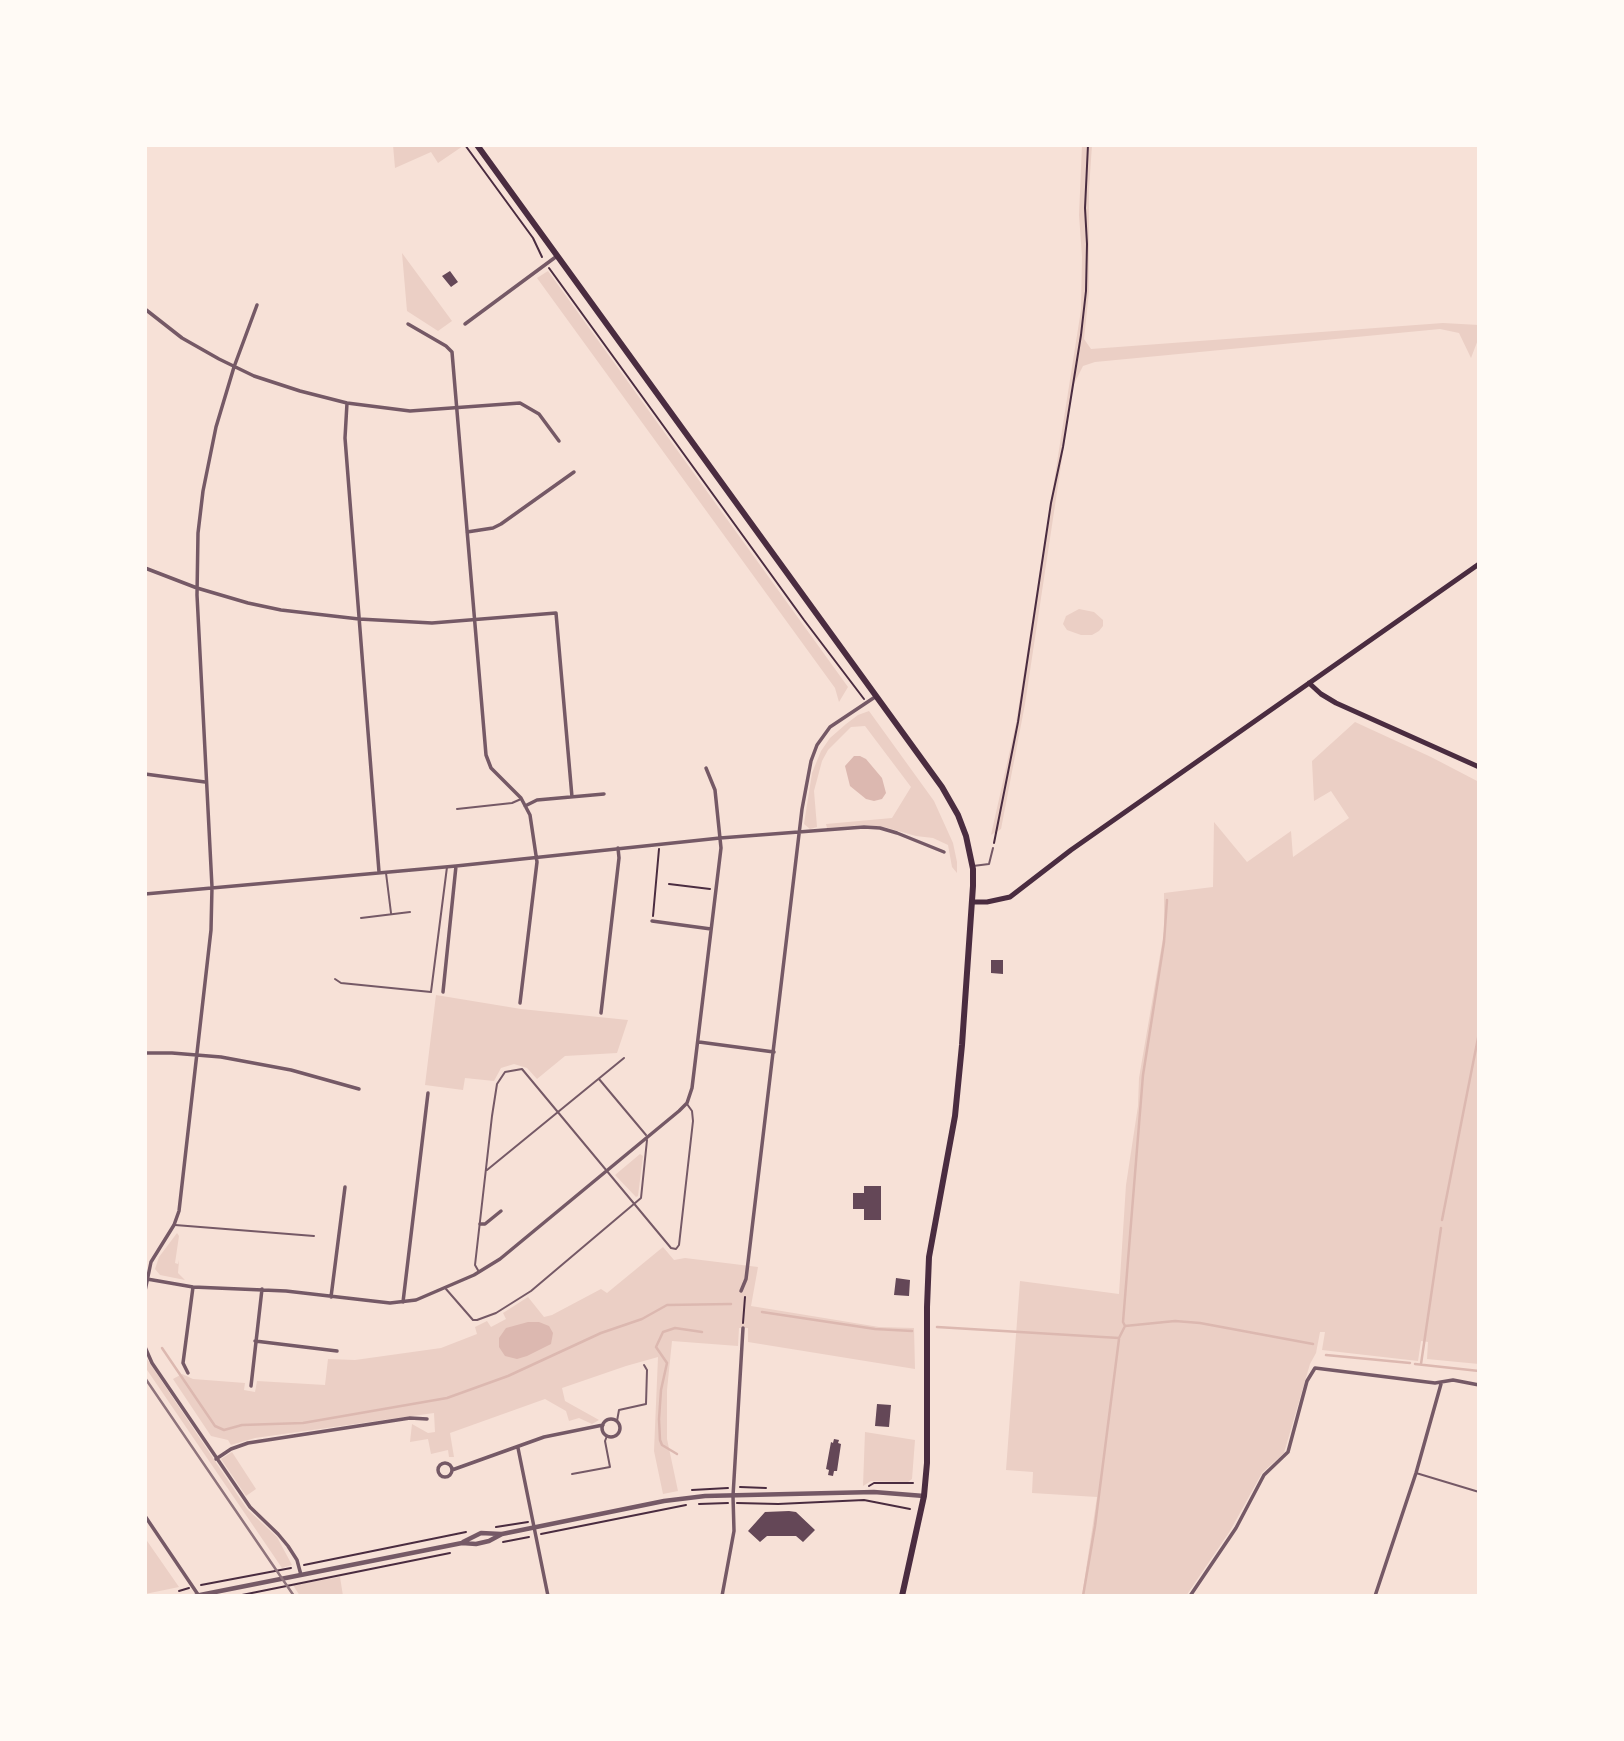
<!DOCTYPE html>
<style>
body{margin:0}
#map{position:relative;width:1624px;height:1741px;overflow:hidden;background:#f7e1d7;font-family:"Nunito Sans",sans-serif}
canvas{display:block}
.frame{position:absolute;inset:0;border:147px solid #fffaf5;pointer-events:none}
</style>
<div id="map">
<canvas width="1624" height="1741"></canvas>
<div class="frame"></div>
</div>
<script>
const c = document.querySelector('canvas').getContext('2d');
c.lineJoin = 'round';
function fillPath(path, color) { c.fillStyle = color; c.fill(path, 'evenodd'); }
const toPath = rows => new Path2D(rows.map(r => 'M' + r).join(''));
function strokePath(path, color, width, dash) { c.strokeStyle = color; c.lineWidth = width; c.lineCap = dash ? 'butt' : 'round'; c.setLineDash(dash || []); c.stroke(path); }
fillPath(toPath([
 [393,145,462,145,463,146,438,163,431,152,395,168],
 [1082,145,1092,145,1089,190,1089,292,1084,339,1091,349,1443,323,1479,325,1479,337,1471,358,1459,333,1440,329,1095,362,1083,366,1073,386,1025,704,1001,829,991,835,1016,723,1081,310,1082,257,1079,215],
 [402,253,452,321,438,331,407,311],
 [548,271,848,687,839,702,835,688,537,278],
 [1079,609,1094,612,1103,620,1103,626,1099,631,1092,635,1081,635,1067,630,1063,624,1066,616],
 [869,711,934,801,953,843,957,862,957,873,952,867,948,845,933,838,916,836,884,827,865,825,827,828,826,824,892,818,911,787,865,726,851,727,828,750,822,761,814,791,817,827,810,829,804,824,812,773,821,751,830,738,846,724,858,715],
 [1355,722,1431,757,1479,782,1479,1364,1427,1359,1428,1342,1421,1341,1418,1361,1322,1350,1325,1332,1320,1332,1316,1353,1310,1364,1284,1453,1262,1473,1230,1531,1186,1596,1082,1596,1097,1497,1032,1493,1033,1472,1006,1470,1020,1281,1119,1294,1126,1185,1138,1106,1139,1078,1164,932,1164,893,1213,887,1214,822,1247,862,1291,831,1293,857,1349,818,1331,791,1314,801,1312,761],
 [436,995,521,1009,628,1020,617,1053,565,1056,537,1079,527,1068,514,1064,501,1068,494,1081,465,1078,463,1090,425,1085],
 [640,1154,643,1156,638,1196,636,1197,615,1175],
 [177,1233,179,1236,175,1263,178,1264,179,1260,178,1273,185,1280,160,1275,155,1269,159,1257],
 [663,1247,674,1260,685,1258,758,1267,751,1306,879,1327,914,1328,915,1369,748,1342,748,1328,739,1328,738,1346,672,1341,667,1390,667,1439,678,1491,663,1494,654,1451,658,1357,626,1366,562,1388,565,1401,599,1420,592,1424,579,1418,569,1421,566,1411,545,1399,450,1433,454,1457,449,1457,448,1450,431,1454,428,1439,410,1442,412,1424,428,1433,435,1432,434,1413,255,1438,231,1445,228,1440,211,1436,173,1379,182,1374,193,1379,245,1383,244,1390,255,1392,257,1381,325,1385,328,1359,355,1360,441,1348,477,1334,475,1327,487,1321,491,1327,506,1319,503,1313,528,1297,544,1317,552,1315,601,1289,607,1293],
 [145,1356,247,1509,277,1537,292,1565,282,1568,145,1367],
 [865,1432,915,1440,912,1479,908,1482,871,1481,863,1486],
 [232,1452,256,1489,246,1496,221,1459],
 [145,1538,179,1587,145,1594],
 [340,1577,343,1596,300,1596,293,1585]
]), '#ebcfc5');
fillPath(toPath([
 [854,756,860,756,866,759,882,778,886,793,882,799,874,801,866,799,850,786,845,766],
 [528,1322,539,1322,549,1326,553,1333,551,1344,527,1356,517,1359,505,1356,499,1347,499,1338,506,1328]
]), '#dcb8b0');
strokePath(toPath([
 [1442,1220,1479,1033],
 [762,1312,875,1329,912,1331],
 [1125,1326,1123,1322,1143,1075,1164,942,1167,900],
 [937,1327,1119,1338,1125,1326,1175,1321,1200,1323,1313,1344],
 [162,1348,215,1426,224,1430,242,1425,303,1423,447,1398,508,1376,601,1333,642,1319,667,1305,731,1304],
 [1326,1355,1410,1363],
 [1415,1364,1479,1371],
 [1421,1364,1441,1228],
 [677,1454,662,1445,660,1440,659,1419,661,1390,667,1363,656,1347,663,1332,675,1328,702,1332],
 [1083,1596,1095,1526,1119,1339]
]), '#dcb8b0', 2.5);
fillPath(toPath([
 [450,271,458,282,451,287,442,276],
 [991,960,1003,960,1003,974,991,973],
 [864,1186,881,1186,881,1220,864,1220,864,1209,853,1209,853,1193,864,1193],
 [896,1278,910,1280,909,1296,894,1295],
 [877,1404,891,1405,889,1427,875,1426],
 [834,1439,839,1440,838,1443,841,1444,837,1471,834,1471,833,1476,828,1475,829,1470,826,1469,831,1442,833,1443],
 [789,1511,796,1512,815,1530,803,1542,796,1536,767,1536,760,1542,748,1531,765,1512]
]), '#644757');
strokePath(toPath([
 [465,145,533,238,542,257],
 [549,268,804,620,864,699],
 [994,843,1018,722,1051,503,1063,447,1081,335,1086,291,1087,244,1085,208,1088,145],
 [669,884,710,889],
 [653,916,659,849],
 [743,1323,745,1297],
 [869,1486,874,1483,913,1483],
 [740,1487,766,1488],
 [692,1490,728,1488],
 [737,1503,778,1504,864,1500,910,1509],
 [699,1504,728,1503],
 [496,1527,528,1522],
 [541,1534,686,1505],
 [503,1542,529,1537],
 [304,1565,466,1532],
 [201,1585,291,1568],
 [179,1591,189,1588],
 [237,1596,450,1553]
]), '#4a2c40', 2);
strokePath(toPath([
 [457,809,512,803,521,799],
 [973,866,989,864,993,848],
 [386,873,391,913],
 [361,918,410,912],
 [335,979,341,983,431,992,447,867],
 [599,1079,646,1135],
 [487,1170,624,1058],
 [175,1225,314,1236],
 [479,1272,475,1265,492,1116,497,1084,505,1072,522,1069,671,1248,676,1249,679,1245,693,1121,692,1111,687,1104],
 [446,1289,473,1320,477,1320,496,1313,531,1291,641,1198,647,1140],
 [617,1421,619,1410,646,1404,647,1370,644,1365],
 [1416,1473,1479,1492],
 [572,1474,610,1467,605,1441,607,1436]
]), '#755966', 2);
strokePath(toPath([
 [145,309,182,338,219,359,254,376,300,391,347,403,410,411,520,403,539,414,559,441],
 [408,324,446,346,452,352,486,755,491,768,521,798,530,815,537,862,520,1003],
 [465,324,557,256],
 [347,403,345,438,379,872],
 [467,532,493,528,501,524,574,472],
 [145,568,197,588,248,603,281,610,359,619,432,623,556,613,572,797],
 [145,774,205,782],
 [525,806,537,800,604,794],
 [145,894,456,866,720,838,864,827,880,828,897,833,944,852],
 [652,921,711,929],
 [443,992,456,866],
 [601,1013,619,858,618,848],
 [699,1042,774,1052],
 [145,1053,172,1053,221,1057,291,1070,359,1089],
 [480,1224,485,1224,501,1211],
 [147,1279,193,1287,286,1291,390,1303,416,1300,474,1275,500,1259,679,1111,687,1103,692,1088,721,848,715,790,706,768],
 [145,1291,151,1262,174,1225,179,1211,211,930,212,887,197,595,198,533,203,491,216,427,234,367,257,305],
 [741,1291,746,1279,802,809,811,761,817,745,830,727,875,697],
 [331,1297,345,1187],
 [403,1302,428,1093],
 [255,1341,337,1351],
 [145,1347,152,1363,250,1507,278,1534,288,1546,297,1560,301,1575],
 [188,1373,183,1363,193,1287],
 [251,1386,262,1289],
 '602 1428a9 9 0 1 1 18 0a9 9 0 1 1-18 0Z',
 [518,1448,548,1596],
 [216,1459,231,1449,248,1443,410,1418,427,1419],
 '438 1470a7 7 0 1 1 14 0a7 7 0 1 1-14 0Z',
 [452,1470,544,1437,603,1425],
 [145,1516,199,1596],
 [722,1596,734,1531,733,1496,743,1328],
 [1190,1596,1236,1528,1264,1475,1288,1452,1307,1381,1315,1368,1435,1383,1453,1380,1479,1385],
 [1375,1596,1416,1473,1441,1384]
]), '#755966', 3.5);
strokePath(toPath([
 [463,1542,481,1533,501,1534],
 [195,1596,462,1543,476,1544,489,1541,502,1534,664,1501,705,1496,874,1492,924,1496]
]), '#755966', 4.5);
strokePath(toPath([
 [1309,683,1321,694,1336,703,1479,767],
 [972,902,987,902,1010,897,1071,850,1479,564]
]), '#4a2c40', 5);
strokePath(toPath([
 [477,145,942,787,958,815,966,836,973,869,973,886,962,1045,955,1116,929,1257,927,1307,927,1463,924,1496,902,1596]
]), '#4a2c40', 6);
strokePath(toPath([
 [145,1378,294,1596]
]), '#8f747c', 2.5);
</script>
